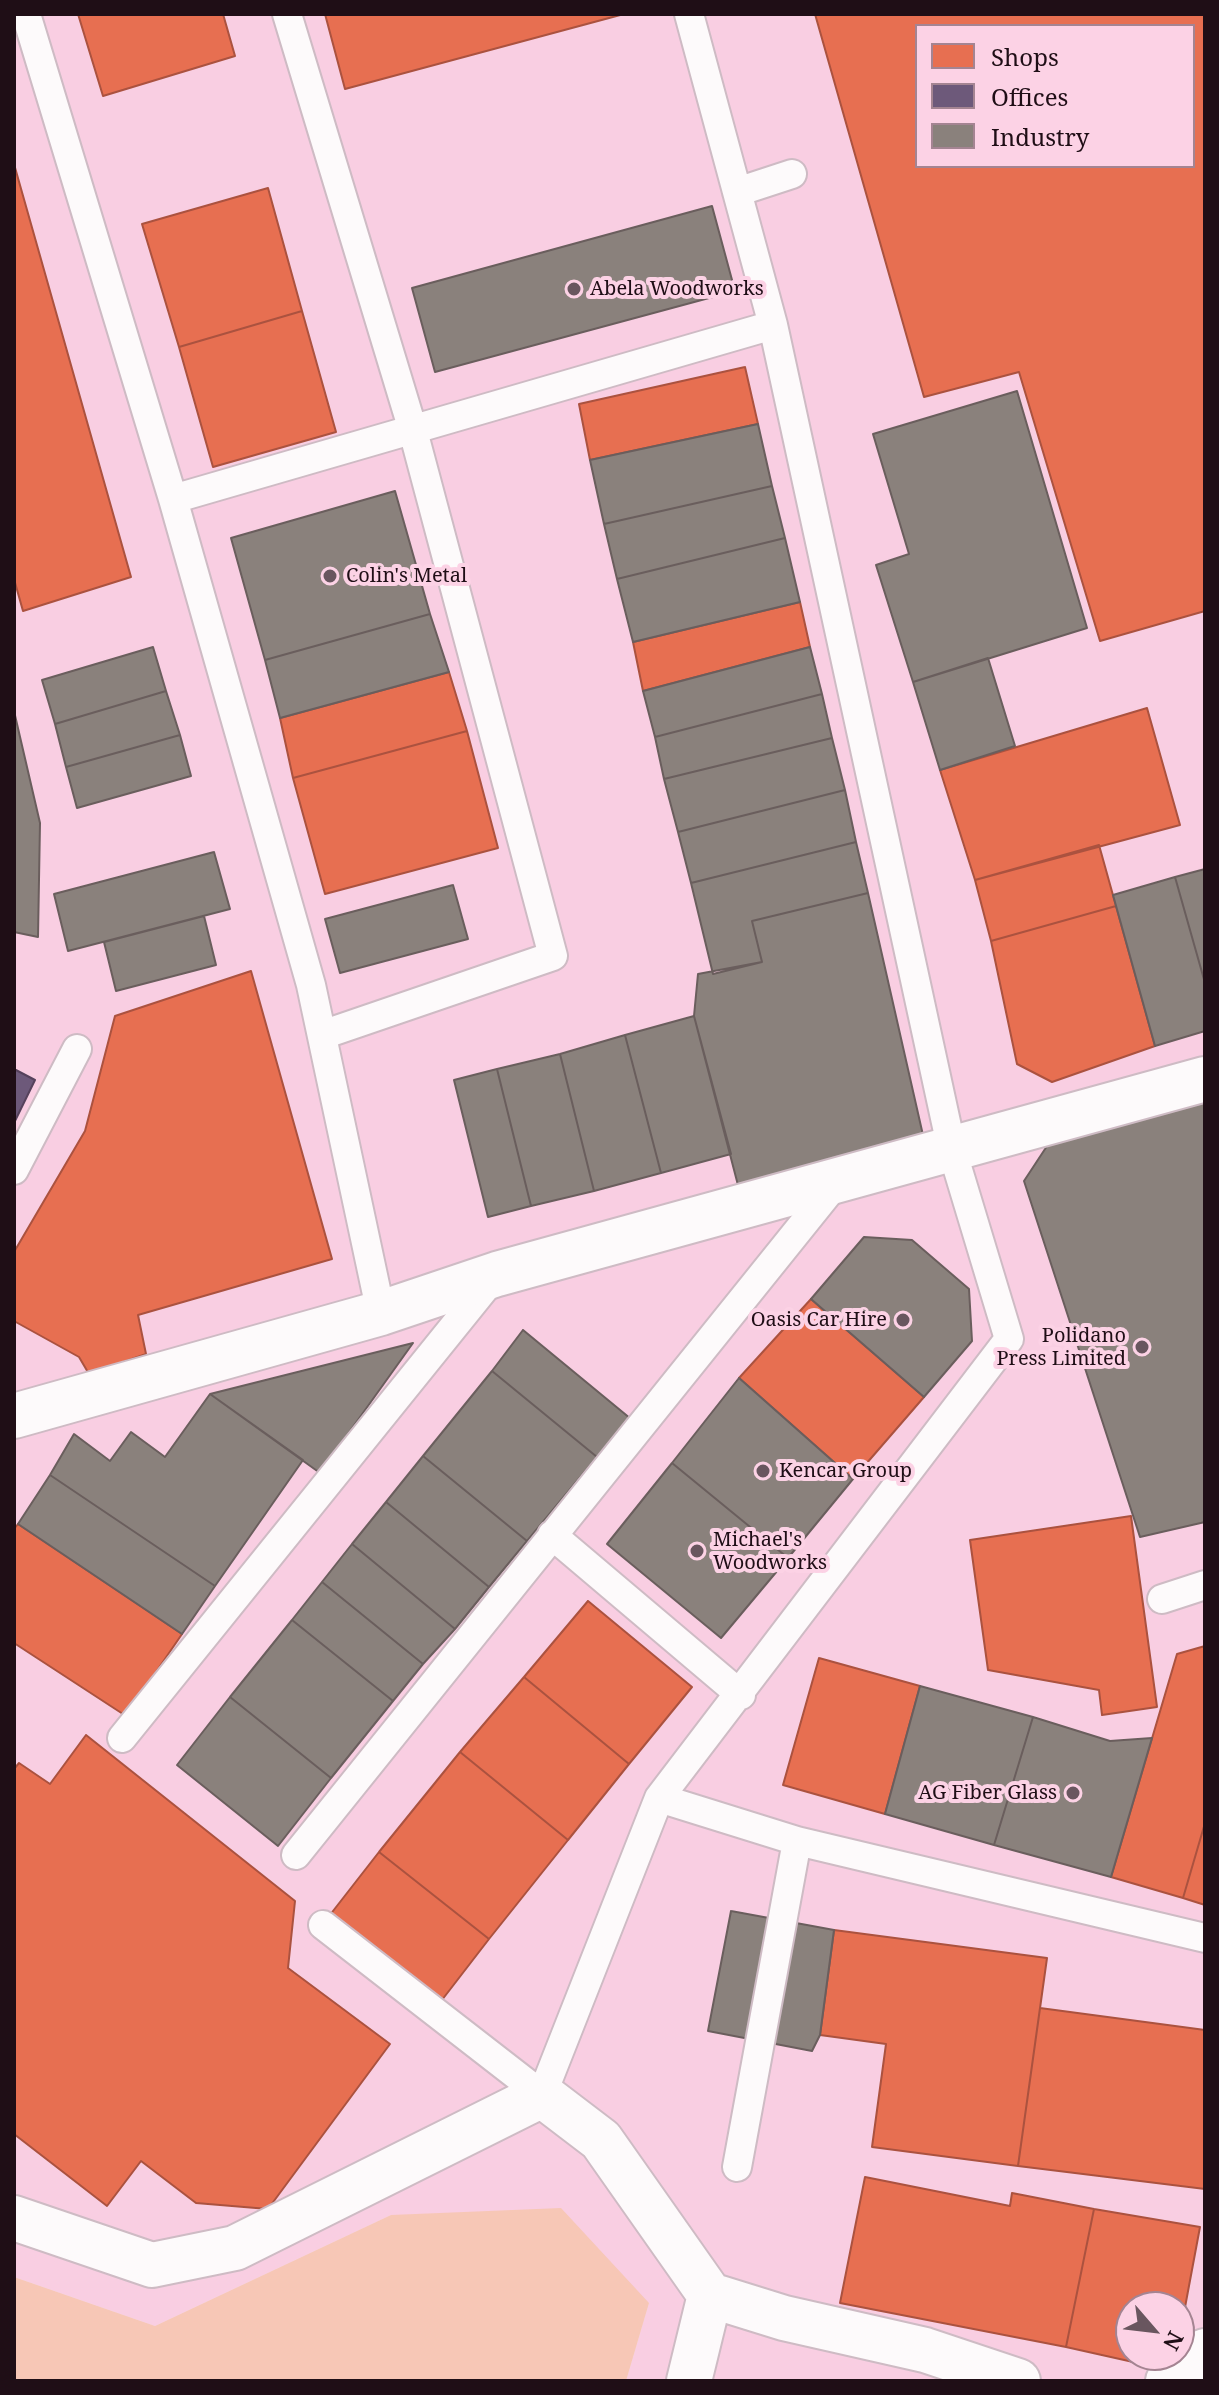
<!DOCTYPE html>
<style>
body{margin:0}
#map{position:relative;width:1219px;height:2395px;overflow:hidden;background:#f2dce6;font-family:"Noto Serif",serif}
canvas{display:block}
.frame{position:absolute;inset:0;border:16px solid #1f0e16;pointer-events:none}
.legend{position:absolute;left:915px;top:24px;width:280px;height:144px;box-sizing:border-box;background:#fcd2e5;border:2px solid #a48492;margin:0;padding:10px 14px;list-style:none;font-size:24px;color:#1f0e16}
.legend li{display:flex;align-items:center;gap:16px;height:40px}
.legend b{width:40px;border:2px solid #a48492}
.north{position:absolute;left:1115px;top:2291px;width:80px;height:80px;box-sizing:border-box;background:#fcd2e5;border:2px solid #a48492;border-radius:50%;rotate:118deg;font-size:22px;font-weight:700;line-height:32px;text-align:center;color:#1f0e16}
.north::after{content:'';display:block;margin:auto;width:28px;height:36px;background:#69565f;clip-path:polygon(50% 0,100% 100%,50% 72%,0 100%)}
</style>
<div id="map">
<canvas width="1219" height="2395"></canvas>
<div class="frame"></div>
<ul class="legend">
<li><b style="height:22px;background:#e76f51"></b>Shops</li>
<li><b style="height:22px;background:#6d597a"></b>Offices</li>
<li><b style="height:22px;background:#8a817c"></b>Industry</li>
</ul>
<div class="north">N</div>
</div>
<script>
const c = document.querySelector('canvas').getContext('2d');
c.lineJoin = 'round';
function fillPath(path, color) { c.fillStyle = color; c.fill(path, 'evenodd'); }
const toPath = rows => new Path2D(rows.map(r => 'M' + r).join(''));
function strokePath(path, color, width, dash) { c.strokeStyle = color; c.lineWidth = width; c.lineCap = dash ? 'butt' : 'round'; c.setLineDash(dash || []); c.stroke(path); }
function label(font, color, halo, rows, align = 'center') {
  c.font = font + ' "Noto Serif",serif'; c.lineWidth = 8; c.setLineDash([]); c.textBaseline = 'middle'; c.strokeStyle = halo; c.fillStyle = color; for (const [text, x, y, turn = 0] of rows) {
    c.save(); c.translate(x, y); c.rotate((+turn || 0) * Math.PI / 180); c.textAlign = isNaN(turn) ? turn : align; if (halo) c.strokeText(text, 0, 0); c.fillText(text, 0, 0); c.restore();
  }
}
fillPath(toPath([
 [14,14,1205,14,1205,2381,626,2381,649,2303,391,2215,155,2326,14,2277],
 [917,26,1193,26,1193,166,917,166],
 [1131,2307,1179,2307,1179,2355,1131,2355]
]), '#f9cee2');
fillPath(toPath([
 [561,2208,649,2303,626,2381,14,2381,14,2277,155,2326,391,2215]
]), '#f7c7b6');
const shops = toPath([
 [78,14,223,14,235,56,103,96,78,14],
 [325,14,624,14,345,89,325,14],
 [815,14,1205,14,1205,611,1100,641,1019,372,924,397,815,14],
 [917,26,1193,26,1193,166,917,166,917,26],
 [14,164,131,577,23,611,14,579,14,164],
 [268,188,302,311,179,347,142,224,268,188],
 [302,311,336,432,213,467,179,347,302,311],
 [745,367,758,424,590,460,579,404,745,367],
 [800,602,810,647,643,691,633,642,800,602],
 [449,672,467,731,293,778,280,718,449,672],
 [1147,708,1180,825,975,880,940,770,1147,708],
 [467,731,498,848,325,894,293,778,467,731],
 [1099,845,1116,906,991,941,975,880,1099,845],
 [1116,906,1155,1046,1052,1082,1017,1064,991,941,1116,906],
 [251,971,332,1259,138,1315,146,1354,89,1374,79,1357,14,1321,14,1252,85,1131,115,1016,251,971],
 [811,1299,924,1397,853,1479,739,1378,811,1299],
 [1131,1516,1157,1707,1102,1715,1099,1690,988,1670,970,1540,1131,1516],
 [18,1524,182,1634,126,1716,14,1643,14,1529,18,1524],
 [588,1601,692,1687,629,1764,524,1677,588,1601],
 [1205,1646,1205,1823,1183,1898,1111,1877,1177,1654,1205,1646],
 [819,1658,920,1686,885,1814,783,1785,819,1658],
 [524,1677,629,1764,568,1840,460,1752,524,1677],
 [86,1735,295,1901,288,1968,390,2044,268,2209,196,2203,141,2161,107,2206,14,2134,14,1769,19,1763,50,1784,86,1735],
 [460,1752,568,1840,489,1939,379,1852,460,1752],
 [1205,1823,1205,1905,1183,1898,1205,1823],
 [379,1852,489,1939,435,2009,326,1920,379,1852],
 [834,1930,1047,1958,1018,2166,872,2147,886,2044,820,2035,834,1930],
 [1040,2008,1205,2030,1205,2189,1018,2166,1040,2008],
 [865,2177,1010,2206,1012,2193,1094,2209,1066,2347,840,2303,865,2177],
 [1094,2209,1200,2227,1180,2334,1179,2307,1131,2307,1131,2355,1161,2355,1151,2366,1066,2347,1094,2209]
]);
fillPath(shops, '#e76f51');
strokePath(shops, '#ab523f', 2);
const offices = toPath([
 [14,1069,35,1080,14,1123,14,1069]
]);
fillPath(offices, '#6d597a');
strokePath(offices, '#56425c', 2);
const industry = toPath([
 [712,206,735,291,435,372,412,288,712,206],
 [1017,391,1087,628,913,682,876,565,909,554,873,434,1017,391],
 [758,424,772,486,604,524,590,460,758,424],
 [772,486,785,538,617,579,604,524,772,486],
 [395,491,430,614,265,660,231,538,395,491],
 [785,538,800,602,633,642,617,579,785,538],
 [430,614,449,672,280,718,265,660,430,614],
 [153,647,166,691,55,724,42,680,153,647],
 [810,647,822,694,655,737,643,691,810,647],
 [988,658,1015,746,940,770,913,682,988,658],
 [166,691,180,735,66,767,55,724,166,691],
 [822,694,832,738,664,779,655,737,822,694],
 [14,711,40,823,38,937,14,932,14,711],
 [180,735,191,776,77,808,66,767,180,735],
 [832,738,845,790,678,832,664,779,832,738],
 [845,790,856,842,691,883,678,832,845,790],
 [856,842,868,893,752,921,762,962,713,974,691,883,856,842],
 [214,852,230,909,68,951,54,894,214,852],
 [1205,869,1205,983,1175,877,1205,869],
 [1175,877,1205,983,1205,1031,1155,1046,1113,895,1175,877],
 [453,885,468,939,340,973,325,919,453,885],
 [868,893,925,1144,739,1189,694,1016,698,974,762,962,752,921,868,893],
 [204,916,216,965,116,991,104,942,204,916],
 [694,1016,731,1154,661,1173,625,1035,694,1016],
 [625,1035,661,1173,594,1191,560,1054,625,1035],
 [560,1054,594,1191,531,1206,497,1069,560,1054],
 [497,1069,531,1206,488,1217,454,1080,497,1069],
 [1205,1102,1205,1522,1140,1537,1024,1181,1049,1143,1205,1102],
 [864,1237,912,1240,969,1289,972,1341,924,1397,811,1299,864,1237],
 [523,1330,631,1419,597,1457,492,1371,523,1330],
 [413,1343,320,1473,210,1394,413,1343],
 [492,1371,597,1457,527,1541,423,1456,492,1371],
 [739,1378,853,1479,788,1558,672,1463,739,1378],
 [210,1394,303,1460,215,1586,50,1475,74,1434,110,1461,131,1432,165,1457,210,1394],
 [423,1456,527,1541,489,1587,386,1502,423,1456],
 [672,1463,788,1558,721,1638,607,1544,672,1463],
 [50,1475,215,1586,182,1634,18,1524,50,1475],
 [386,1502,489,1587,455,1629,352,1544,386,1502],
 [352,1544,455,1629,423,1664,322,1582,352,1544],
 [322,1582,423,1664,393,1701,292,1620,322,1582],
 [292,1620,393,1701,331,1778,230,1697,292,1620],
 [920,1686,1033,1717,994,1845,885,1814,920,1686],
 [230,1697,331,1778,278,1846,177,1765,230,1697],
 [1033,1717,1110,1741,1152,1738,1111,1877,994,1845,1033,1717],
 [731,1911,834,1930,820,2035,812,2051,708,2031,731,1911]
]);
fillPath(industry, '#8a817c');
strokePath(industry, '#6a5e5d', 2);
const lane = toPath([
 [26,14,173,499,311,985,381,1313],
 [287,14,412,427,553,956,325,1034],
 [737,192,792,174],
 [173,499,773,325],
 [14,1170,77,1049],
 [552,1535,741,1695],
 [1162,1599,1205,1585],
 [122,1738,493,1278],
 [659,1798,797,1841,1205,1938],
 [296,1855,837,1182],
 [323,1925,542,2095,659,1798,1009,1339,952,1150,773,325,689,14],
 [737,2167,797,1841]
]);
const street = toPath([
 [14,1416,381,1313,497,1274,1205,1079],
 [14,2218,152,2265,235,2248,542,2095,601,2140,710,2295,784,2318,925,2350,1018,2381],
 [689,2381,710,2295],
 [1168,2381,1205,2351]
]);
strokePath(lane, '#cebbc4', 32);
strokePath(street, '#cebbc4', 48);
strokePath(lane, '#fdfafb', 28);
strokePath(street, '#fdfafb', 44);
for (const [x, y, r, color] of [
 [574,289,8,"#69565f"],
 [330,576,8,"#69565f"],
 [903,1320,8,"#69565f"],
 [1142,1347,8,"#69565f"],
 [763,1471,8,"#69565f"],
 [697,1551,8,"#69565f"],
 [1073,1793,8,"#69565f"]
]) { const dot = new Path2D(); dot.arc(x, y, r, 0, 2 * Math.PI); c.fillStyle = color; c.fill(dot); strokePath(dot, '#fcd2e5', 3); }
label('20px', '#1f0e16', '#fcd2e5', [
 ["Abela Woodworks",590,289],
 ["Colin's Metal",346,576],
 ["Oasis Car Hire",887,1320,"right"],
 ["Polidano",1126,1336,"right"],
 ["Press Limited",1126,1359,"right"],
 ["Kencar Group",779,1471],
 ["Michael's",713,1540],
 ["Woodworks",713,1563],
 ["AG Fiber Glass",1057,1793,"right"]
], 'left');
</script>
